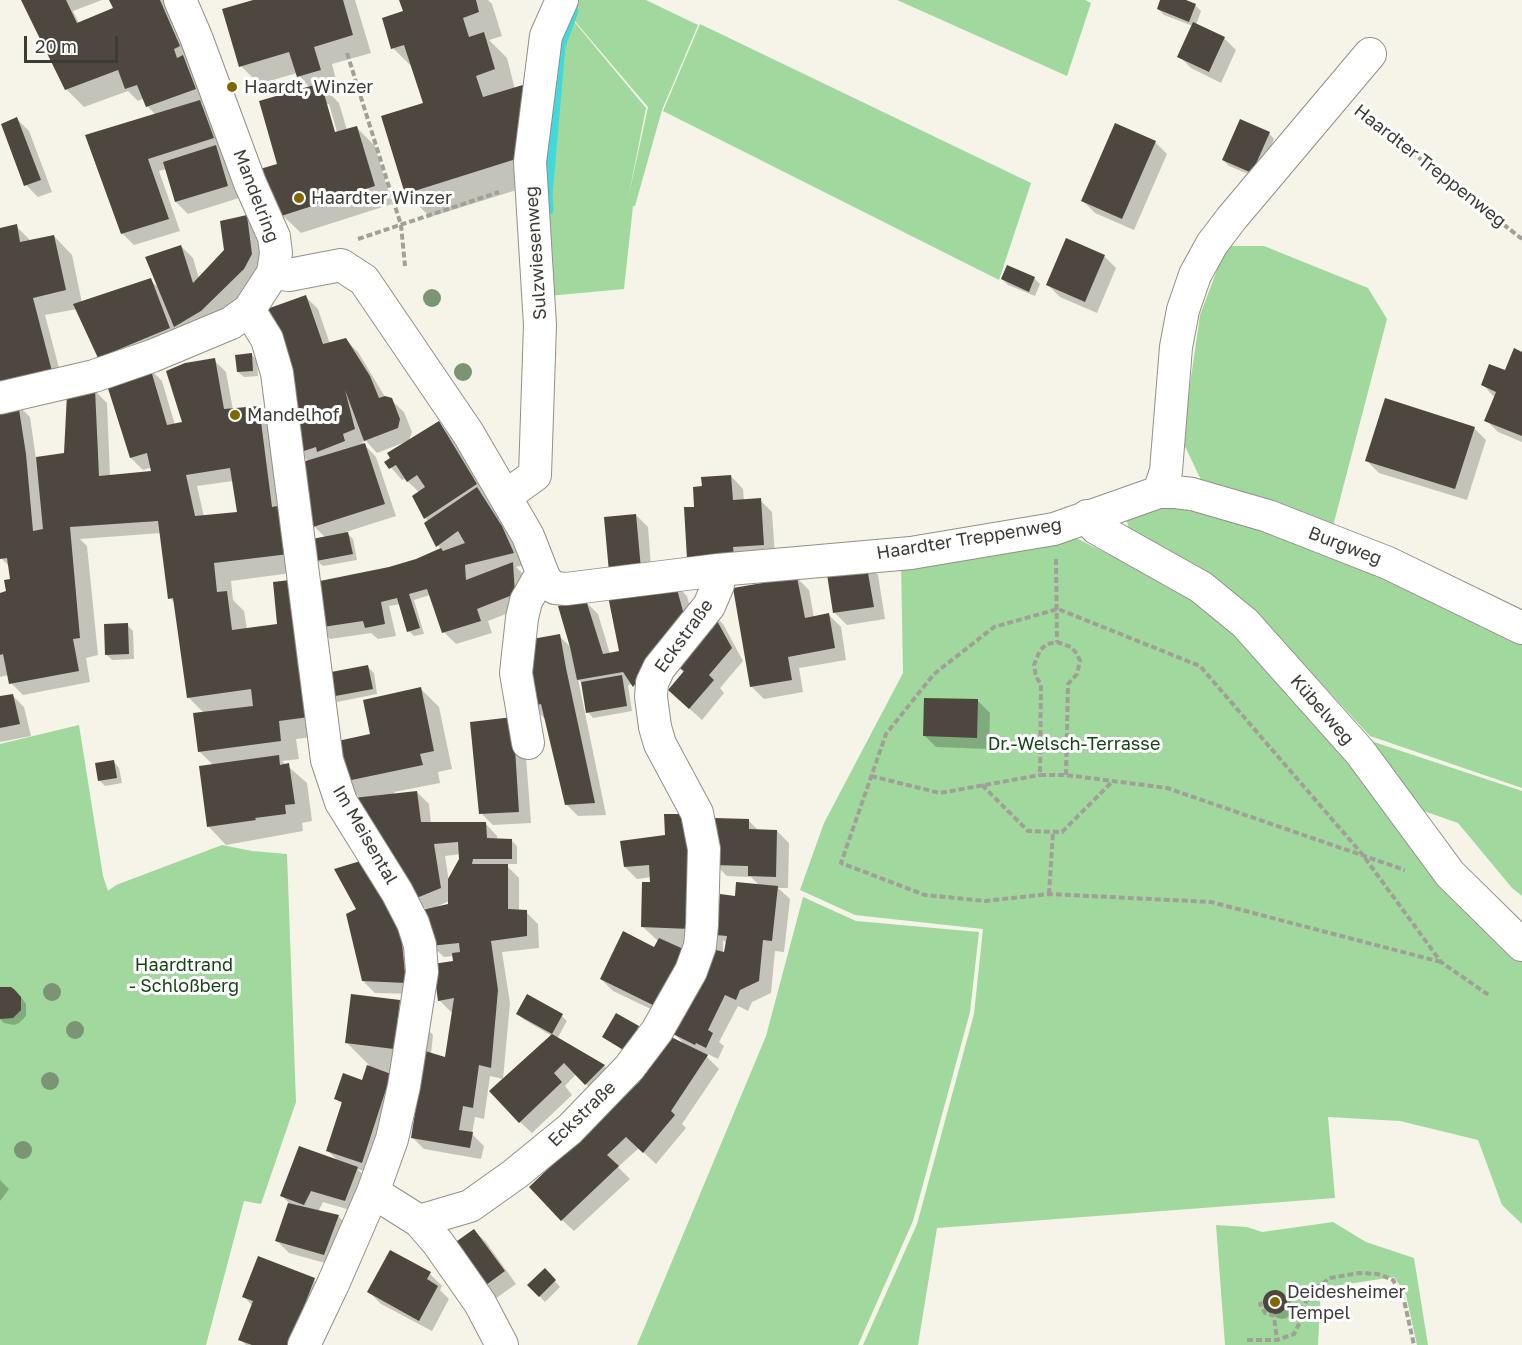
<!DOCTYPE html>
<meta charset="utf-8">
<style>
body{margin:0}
#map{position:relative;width:1522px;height:1345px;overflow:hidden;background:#f6f4e9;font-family:"Golos Text",sans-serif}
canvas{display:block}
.scale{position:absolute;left:24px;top:36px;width:94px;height:27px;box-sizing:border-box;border:3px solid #3c3c37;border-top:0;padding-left:8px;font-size:18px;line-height:21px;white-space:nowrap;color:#3c3c37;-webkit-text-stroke:4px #fff;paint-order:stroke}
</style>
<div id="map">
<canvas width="1522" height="1345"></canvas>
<div class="scale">20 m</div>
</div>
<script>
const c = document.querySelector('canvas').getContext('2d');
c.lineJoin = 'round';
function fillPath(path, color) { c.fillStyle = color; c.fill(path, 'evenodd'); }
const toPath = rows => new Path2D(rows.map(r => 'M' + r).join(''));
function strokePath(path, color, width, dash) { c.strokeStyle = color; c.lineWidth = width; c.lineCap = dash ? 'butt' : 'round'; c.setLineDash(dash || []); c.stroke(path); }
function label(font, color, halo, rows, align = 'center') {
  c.font = font + ' "Golos Text",sans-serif'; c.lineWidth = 6; c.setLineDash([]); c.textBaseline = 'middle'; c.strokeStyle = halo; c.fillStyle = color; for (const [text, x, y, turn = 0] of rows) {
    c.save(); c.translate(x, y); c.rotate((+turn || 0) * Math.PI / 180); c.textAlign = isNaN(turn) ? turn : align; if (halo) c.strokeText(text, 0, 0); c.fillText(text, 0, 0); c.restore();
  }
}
fillPath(toPath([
 [579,0,646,0,698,25,662,110,635,206,633,206,624,289,548,296,539,165,558,35,567,13,646,108,628,199,648,107,573,19],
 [897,0,1085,0,1091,3,1067,76],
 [700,24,1031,183,999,280,663,111],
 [1226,246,1264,246,1368,288,1387,319,1332,530,1201,480,1182,440,1200,315],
 [1182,500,1385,570,1522,637,1522,788,1370,736,1254,611,1196,565,1129,530,1125,513],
 [1076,538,1189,594,1203,604,1356,760,1522,956,1522,1224,1502,1205,1478,1140,1400,1121,1328,1117,1335,1198,937,1228,918,1345,863,1345,917,1224,974,1014,983,929,855,915,800,890,824,823,903,673,901,562],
 [79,725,103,876,108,891,116,885,222,845,252,851,287,854,296,1102,261,1204,244,1201,206,1345,0,1345,0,744],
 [1371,741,1522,791,1522,896,1512,888,1458,823,1418,809],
 [803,897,856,921,979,932,970,1012,913,1221,858,1345,637,1345,766,1036],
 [1333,1222,1366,1242,1414,1258,1428,1345,1417,1345,1406,1295,1394,1277,1321,1288,1318,1345,1225,1345,1216,1225,1247,1227,1262,1232]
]), '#a0d89d');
fillPath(toPath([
 [23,0,102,0,73,11,79,23,117,15,111,0,166,0,191,59,187,60,195,69,207,101,201,103,212,114,225,150,220,151,227,159,239,198,188,214,176,202,166,169,159,171,180,231,134,245,122,233,156,115,147,106,144,98,138,101,128,91,84,107,66,89],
 [259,0,355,0,371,53,332,64,338,88,327,91,339,103,347,130,357,128,375,146,392,204,301,233,282,215,279,165,310,88,297,73,259,84,241,66],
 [326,104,329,104,339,139,336,140],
 [401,0,488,0,492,4,502,36,489,40,507,58,539,183,430,217,406,193,425,104,414,69,393,48,405,12],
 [1162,0,1182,0,1195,5,1201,11,1196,25,1224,38,1236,50,1221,83,1191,68,1179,56,1193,26,1164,15,1158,9],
 [17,119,29,131,52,192,38,197,26,185],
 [1269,133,1274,139,1258,178,1229,166,1223,160],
 [1155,142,1167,154,1134,230,1095,213,1083,201],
 [246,216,258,228,264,267,256,281,213,323,187,338,175,327,181,340,111,369,99,357,77,309,45,315,64,387,3,402,0,229,16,226,31,241,54,236,72,255,82,303,150,280,160,289,181,246,193,258,199,279,226,250],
 [1104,256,1116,268,1097,313,1060,297,1048,285],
 [1034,278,1040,284,1035,296,1008,285,1002,279],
 [306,297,318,309,330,344,346,340,358,352,385,397,391,400,404,412,412,432,409,441,438,423,450,435,488,496,486,497,501,519,499,521,513,539,525,565,516,567,525,576,526,606,488,621,492,633,456,644,444,632,430,595,414,600,424,634,414,636,409,631,401,604,389,606,396,636,378,639,371,633,330,639,318,627,373,572,417,561,441,550,425,523,428,522,414,497,420,493,405,479,402,480,386,462,405,443,405,442,377,453,366,441,362,442,376,457,396,516,346,532,353,539,357,560,323,566,317,561,314,540,326,538,314,526,309,462,299,452],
 [1522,353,1522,442,1498,432,1486,420,1495,398,1483,385,1506,372],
 [251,354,257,360,258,376,244,377,238,372],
 [214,360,226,372,233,410,258,407,270,419,306,571,231,581,233,600,244,611,247,629,327,735,296,739,299,759,282,761,307,783,312,821,302,823,303,831,226,845,208,826,214,766,199,751,204,713,188,697,176,604,170,598,161,533,80,539,87,546,98,655,86,658,90,682,23,695,11,683,9,675,0,677,0,595,8,592,11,580,10,567,1,558,0,555,18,405,30,417,36,459,65,454,95,391,107,403,110,476,153,473,152,467,143,470,131,458,108,383,150,369,162,381,175,425,184,423],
 [233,481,238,513,204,517,197,486],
 [1474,428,1486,440,1467,500,1379,473,1367,461],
 [731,476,743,489,744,501,760,500,772,512,775,556,746,567,685,509,696,508,703,488],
 [636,515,648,527,652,580,605,518],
 [866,563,878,575,885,619,847,625,835,613],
 [797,578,809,590,814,618,829,615,841,627,846,660,799,668,803,692,764,699,752,687],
 [675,584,687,596,696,630,711,612,723,624,743,661,720,688,724,693,702,720,682,702,684,673,671,660,645,697,633,684,628,685,632,711,593,718,588,712,583,684,578,679,606,815,578,816,566,804,546,718,544,718,532,706,559,636,573,649,586,602,598,614,610,654,621,652],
 [127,625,133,631,134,659,112,660,106,654],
 [368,667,374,673,377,694,337,702,332,696],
 [421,689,439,707,452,769,438,772,440,783,394,792,395,795,417,792,429,804,431,824,485,823,497,836,497,840,511,840,517,846,517,864,505,864,519,878,519,911,526,912,538,924,539,948,502,952,510,1003,503,1079,490,1076,484,1119,475,1117,472,1134,484,1146,481,1159,424,1149,412,1137,422,1081,374,1174,357,1169,369,1180,357,1212,323,1202,318,1212,338,1216,350,1228,336,1266,289,1253,277,1241,289,1203,282,1196,339,1162,328,1151,343,1105,336,1099,363,1082,369,1065,346,1042,400,1001,433,1035,431,1054,447,1059,453,1012,451,1012,439,1000,455,963,454,956,444,957,431,945,427,910,415,898,360,798,343,781,372,735],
 [461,854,461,860,449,882,445,856],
 [449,901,449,906,436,908,436,907],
 [12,695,24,707,31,736,0,742,0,698],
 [978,701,990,713,989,749,936,747,924,735],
 [524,730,531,823,493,825,481,813],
 [114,762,119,768,122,783,105,786,99,780],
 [685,815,703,897,720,914,736,897,760,886,751,877,727,876,715,864,749,821,759,831,777,831,789,843,788,888,778,888,790,899,784,952,775,951,771,993,752,1002,748,1011,738,1006,719,1042,724,1046,718,1059,708,1054,707,1057,719,1069,682,1124,686,1128,656,1164,639,1148,618,1167,630,1179,574,1231,562,1220,640,1083,685,1045,673,1032,678,1022,613,991,601,979,655,949,659,942,643,927,652,877,637,879,625,867,666,837],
 [723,940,727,944,725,953,723,953],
 [358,909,417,944,417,994,375,993,363,981],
 [0,989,21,997,26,1004,26,1016,19,1023,14,1025,4,1023,0,1019],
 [518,1014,562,1016,567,1021,557,1039,604,1066,610,1072,591,1089,576,1074,565,1086,572,1095,532,1133,520,1122,552,1036,523,1019],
 [617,1015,639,1027,644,1033,631,1055,604,1037],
 [0,1180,9,1189,0,1201],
 [474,1231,486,1242,516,1284,495,1299,483,1287],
 [390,1252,430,1274,442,1286,440,1290,449,1299,432,1331,381,1304,369,1292],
 [545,1270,560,1287,545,1302,529,1285],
 [314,1280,326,1292,305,1345,246,1345,240,1339,253,1306,244,1297],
 [1274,1291,1284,1295,1290,1301,1293,1307,1289,1317,1283,1319,1277,1318,1264,1303,1268,1294]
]), '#0003');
strokePath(toPath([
 [549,210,548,194,561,46,574,11]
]), '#3fd9de', 9);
fillPath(toPath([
 [21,0,66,0,77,23,113,8,109,0,160,0,180,46,174,49,177,58,183,55,196,89,146,107,137,85,125,89,118,70,65,90],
 [253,0,343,0,353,35,314,47,321,70,297,77,289,52,239,67,222,9],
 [399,0,476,0,479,12,463,18,469,37,484,32,495,69,476,76,483,97,526,84,516,159,405,194,381,116,423,103,404,45,391,49,382,18,403,11],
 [1160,0,1186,0,1196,4,1189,22,1157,9],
 [1193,22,1225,37,1209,72,1177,57],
 [321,83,335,132,357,126,375,186,281,216,260,169,277,164,259,101],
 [200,100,214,138,148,159,169,219,121,234,85,135],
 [17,117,41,180,24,186,1,124],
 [1240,119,1270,132,1252,173,1222,160],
 [1115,123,1156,141,1122,219,1081,201],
 [216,145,228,186,175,202,163,162],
 [247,215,252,254,244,269,201,311,174,327,145,257,181,245,193,283,224,250,220,221],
 [17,224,20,242,54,235,66,290,33,298,53,375,0,388,0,228],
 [1066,238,1105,255,1085,302,1046,285],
 [1007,265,1035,277,1029,292,1001,279],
 [151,278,170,328,98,358,73,304],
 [306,295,323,344,346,338,370,376,379,398,385,396,392,398,400,419,398,428,364,441,345,390,355,429,343,434,345,441,317,452,316,447,298,453,267,309],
 [1514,348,1522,352,1522,436,1484,421,1496,392,1481,385,1489,364,1505,370],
 [252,353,253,371,237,372,235,355],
 [215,358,224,409,259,406,272,507,283,505,289,554,214,563,217,592,227,591,232,630,277,624,273,582,290,580,309,717,279,721,281,741,198,752,193,713,253,706,251,689,187,698,173,598,168,599,158,521,70,527,80,638,73,639,79,671,9,684,3,654,0,655,0,593,6,591,4,580,10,579,7,558,0,559,0,407,18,403,26,454,33,531,43,529,36,457,64,453,67,394,95,389,99,476,151,471,147,453,130,458,106,382,150,367,167,425,182,422,166,371,185,363],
 [230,468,237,512,195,516,186,475],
 [1385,398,1475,427,1455,489,1365,461],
 [439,421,477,484,424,519,412,496,425,487,417,475,407,482,396,465,389,469,384,462,390,458,387,453],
 [365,443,385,504,313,527,301,488,299,463],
 [731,475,733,500,761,498,764,545,733,547,734,555,687,559,684,507,694,507,693,487,702,486,701,477],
 [477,487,502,526,514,553,465,565,466,580,513,562,515,594,477,609,481,621,442,633,427,589,409,594,420,628,407,632,397,598,381,602,385,624,365,628,363,621,316,628,310,583,389,567,416,559,441,548,443,551,465,543,458,531,436,547,424,523],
 [636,514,641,569,609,572,604,517],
 [348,532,353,554,316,561,312,539],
 [866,562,874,607,833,613,826,568],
 [797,577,805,618,829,613,835,648,788,657,792,680,750,687,733,588],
 [675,582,686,622,676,625,633,687,623,672,577,680,570,647,558,606,586,600,603,654,619,651,608,596],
 [711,610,732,648,709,675,714,680,689,709,668,690,684,671,669,660],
 [128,623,129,654,105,655,104,624],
 [560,634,566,668,595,803,565,805,541,704,530,707,521,641],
 [368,665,373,689,330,697,326,673],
 [622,675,627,706,586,713,581,682],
 [421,687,434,751,420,754,423,765,342,782,333,742,370,734,363,700],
 [13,694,20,724,0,728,0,696],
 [924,698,978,699,977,738,923,736],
 [513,717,519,812,479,814,470,722],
 [279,755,280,765,289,763,295,804,285,805,286,814,255,818,256,820,207,827,199,766],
 [114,760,117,778,98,781,95,763],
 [417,791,421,822,486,822,487,838,512,839,512,859,473,859,472,864,508,864,508,909,527,910,527,936,491,941,498,990,491,1068,479,1065,473,1108,463,1106,459,1130,473,1132,470,1148,411,1138,425,1051,445,1057,454,998,438,1001,433,964,453,961,452,953,460,952,459,943,430,946,418,911,448,904,448,879,459,859,458,842,434,844,441,888,414,899,353,798],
 [664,814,685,814,691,883,690,929,641,927,642,882,650,882,649,865,624,867,620,841,665,835],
 [714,818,749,819,749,829,777,830,776,877,748,876,748,866,713,865],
 [367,859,401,934,406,983,362,981,346,914,356,909,334,869],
 [736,882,778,886,772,941,763,940,759,981,740,990,736,1000,725,995,708,1030,713,1033,706,1048,696,1043,695,1045,671,1033,712,949,724,952,727,936,716,935,720,894,735,896],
 [623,931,654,947,659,938,690,952,663,1010,600,979],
 [0,987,11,987,15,990,21,997,21,1010,13,1018,0,1019],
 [351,994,400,1000,394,1049,345,1043],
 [527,994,563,1014,552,1034,605,1065,585,1085,564,1063,554,1073,562,1082,519,1123,489,1091,552,1034,516,1014],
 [616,1013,639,1026,625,1051,602,1037],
 [669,1036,708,1055,671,1111,675,1115,643,1153,626,1137,607,1155,619,1166,561,1221,529,1187,639,1082],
 [367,1065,391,1074,362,1163,326,1151,342,1102,334,1099,343,1073,362,1080],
 [299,1146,358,1167,345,1201,311,1191,304,1205,280,1196],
 [288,1203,339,1215,324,1255,275,1241],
 [474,1229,505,1271,482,1288,450,1246],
 [390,1250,431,1272,427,1279,438,1286,419,1321,367,1292],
 [258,1256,315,1278,289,1345,252,1345,238,1340,253,1301,242,1297],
 [545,1268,556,1280,539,1297,527,1285],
 '1263 1302a12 12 0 1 1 24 0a12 12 0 1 1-24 0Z'
]), '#4e473f');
const minor = toPath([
 [273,273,289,275,341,265,364,280,468,433,528,536,544,577,549,584,555,588,566,589,718,570,911,553,1054,529,1159,492,1175,492,1192,494,1268,516,1388,563,1522,628],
 [249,310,267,339,277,373,327,760,341,802,397,892,413,923,420,945,422,972,404,1086,392,1139,373,1192,333,1284,304,1345],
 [0,398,94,376,152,356,231,323,249,310,273,273,276,253,274,237,250,183,196,37,180,0],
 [1159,492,1166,471,1176,347,1183,310,1195,275,1212,244,1231,219,1370,54],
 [506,496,535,475,540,325,530,162,546,36,562,0],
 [1087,516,1096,528,1201,587,1245,623,1360,752,1450,874,1522,945],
 [528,743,516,673,522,618,526,601,538,580,544,577],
 [373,1192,419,1221,438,1243,480,1303,502,1345],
 [419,1221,470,1206,515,1174,570,1129,629,1068,657,1031,691,971,700,946,702,925,704,849,697,813,660,744,655,727,651,697,652,683,659,668,709,606,718,585,718,570]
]);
strokePath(minor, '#929086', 34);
strokePath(toPath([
 [347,53,401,225,405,266],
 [1362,113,1522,239],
 [358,239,499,192],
 [1056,559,1057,642],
 [1066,775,1068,684,1077,674,1080,661,1077,654,1071,647,1057,642,1047,644,1040,650,1034,665,1036,677,1041,684,1040,775,1066,775,1167,788,1405,870],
 [871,776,940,793,1040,775],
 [982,785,1028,831,1062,832,1113,781],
 [1049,894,1053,832],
 [1441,962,1211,902,1049,894,985,901,925,895,841,863,886,734,934,674,994,627,1058,609,1200,666,1362,854,1441,962,1490,996],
 [1263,1303,1260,1304,1265,1313,1274,1316,1277,1340],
 [1247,1340,1277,1340,1294,1334,1301,1320,1304,1305,1312,1291,1330,1278,1359,1273,1378,1274,1393,1280,1404,1300,1414,1345]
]), '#a1a098', 4, [6, 3]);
strokePath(minor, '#fff', 32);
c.fillStyle = '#7a9474';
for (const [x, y] of [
 [432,298],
 [463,372],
 [52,992],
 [75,1030],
 [50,1081],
 [23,1150]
]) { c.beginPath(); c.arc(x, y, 9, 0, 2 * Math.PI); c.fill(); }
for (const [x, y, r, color] of [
 [232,87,6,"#826700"],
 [299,198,6,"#826700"],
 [235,415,6,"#826700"],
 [1275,1302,6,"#826700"]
]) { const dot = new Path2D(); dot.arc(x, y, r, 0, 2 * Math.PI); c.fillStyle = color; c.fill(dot); strokePath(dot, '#fff', 2); }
label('18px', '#3c3c37', '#fff', [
 ["Haardt, Winzer",244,87],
 ["Haardter Winzer",311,198],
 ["Mandelhof",247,415],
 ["Deidesheimer",1287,1292],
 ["Tempel",1287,1313]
], 'left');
label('18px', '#3c3c37', '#fff', [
 ["Haardter Treppenweg",1430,166,38],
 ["Mandelring",256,196,69],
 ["Sulzwiesenweg",536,253,-94],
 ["Haardter Treppenweg",969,539,-9],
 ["Burgweg",1345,546,21],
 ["Eckstraße",684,636,-54],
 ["Kübelweg",1322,710,49],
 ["Im Meisental",365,835,60],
 ["Eckstraße",582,1114,-44]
]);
label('18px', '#144515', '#fff', [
 ["Dr.-Welsch-Terrasse",1074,744],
 ["Haardtrand",184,965],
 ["- Schloßberg",184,986]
]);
</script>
